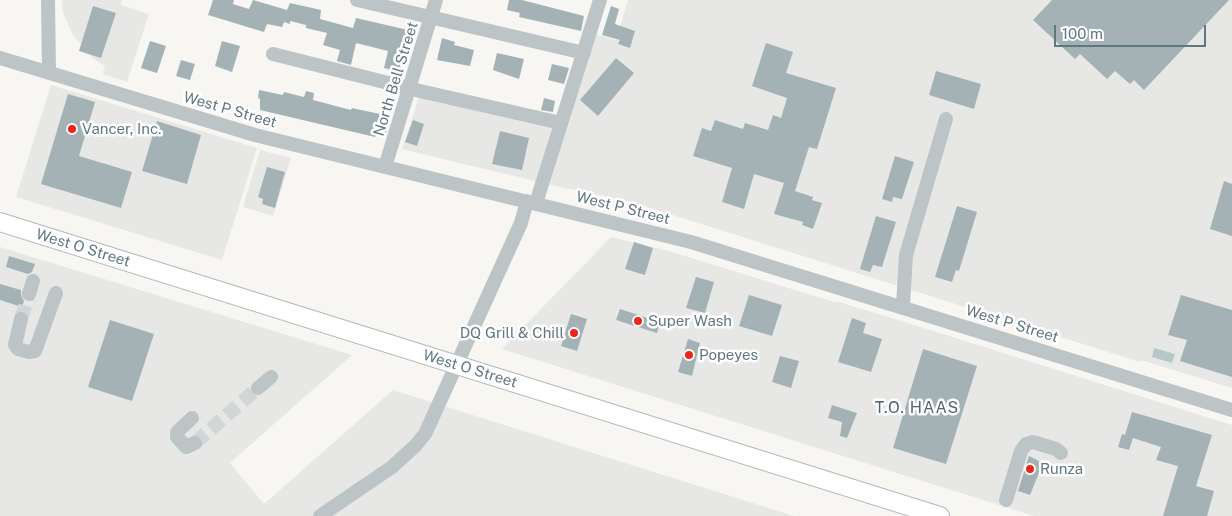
<!DOCTYPE html>
<style>
body{margin:0}
#map{position:relative;width:1232px;height:516px;overflow:hidden;background:#f7f6f3;font-family:"Public Sans",sans-serif}
canvas{display:block}
.scale{position:absolute;left:1054px;top:25px;width:152px;height:22px;box-sizing:border-box;border:2px solid #5f7880;border-top:0;padding-left:6px;font-size:15px;line-height:18px;white-space:nowrap;color:#5f7880;-webkit-text-stroke:4px #fff;paint-order:stroke}
</style>
<div id="map">
<canvas width="1232" height="516"></canvas>
<div class="scale">100 m</div>
</div>
<script>
const c = document.querySelector('canvas').getContext('2d');
c.lineJoin = 'round';
function fillPath(path, color) { c.fillStyle = color; c.fill(path, 'evenodd'); }
const toPath = rows => new Path2D(rows.map(r => 'M' + r).join(''));
function strokePath(path, color, width, dash) { c.strokeStyle = color; c.lineWidth = width; c.lineCap = dash ? 'butt' : 'round'; c.setLineDash(dash || []); c.stroke(path); }
function label(font, color, halo, rows, align = 'center') {
  c.font = font + ' "Public Sans",sans-serif'; c.lineWidth = 5; c.setLineDash([]); c.textBaseline = 'middle'; c.strokeStyle = halo; c.fillStyle = color; for (const [text, x, y, turn = 0] of rows) {
    c.save(); c.translate(x, y); c.rotate((+turn || 0) * Math.PI / 180); c.textAlign = isNaN(turn) ? turn : align; if (halo) c.strokeText(text, 0, 0); c.fillText(text, 0, 0); c.restore();
  }
}
fillPath(toPath([
 [62,0,122,0,121,5,149,14,127,82,103,74,105,66,91,57,73,35,63,13],
 [628,0,1232,0,1232,388,1141,360,1140,362,628,201,546,184,594,34,616,40],
 [51,85,257,148,222,260,16,197],
 [420,94,556,125,538,182,402,149],
 [260,150,291,158,273,216,243,207],
 [611,237,669,251,834,302,835,301,892,318,1232,425,1232,516,1034,516,502,349],
 [0,247,352,355,230,463,264,504,393,390,794,516,0,516]
]), '#e7e8e6');
fillPath(toPath([
 [1154,348,1175,354,1172,363,1152,357]
]), '#b5c7c9');
fillPath(toPath([
 [213,0,234,0,233,4,249,9,253,0,287,10,290,3,321,10,320,19,353,28,356,18,408,30,399,72,384,68,388,51,356,43,351,65,337,61,340,50,323,45,327,33,306,28,306,25,290,21,290,24,284,22,282,27,267,24,264,32,208,15],
 [509,0,522,0,584,16,581,31,519,17,520,13,507,10],
 [1052,0,1229,0,1144,90,1134,80,1130,84,1115,71,1107,79,1080,54,1075,59,1033,20],
 [93,6,116,13,101,58,79,51],
 [611,6,619,9,615,24,635,31,630,48,618,44,620,40,602,35],
 [442,38,455,42,454,45,474,50,470,66,437,60],
 [150,41,166,46,157,73,141,68],
 [222,41,240,46,232,72,215,66],
 [766,43,793,52,786,73,836,88,817,149,809,147,795,191,813,197,812,200,822,203,813,229,802,225,803,222,774,214,784,183,754,174,744,209,722,202,732,168,693,156,702,128,711,131,715,120,743,129,745,123,768,130,773,115,781,118,787,98,752,86],
 [497,53,524,59,519,79,493,70],
 [616,58,634,73,598,116,580,100],
 [181,60,195,64,190,80,176,76],
 [552,64,569,68,564,84,548,80],
 [936,71,981,84,974,109,929,95],
 [259,90,283,95,284,92,304,97,306,91,314,93,313,100,351,110,352,108,380,114,381,119,389,121,386,134,378,132,375,137,260,110,260,99,258,98],
 [68,94,95,102,79,156,132,172,121,208,41,184],
 [544,98,555,101,553,112,541,110],
 [413,120,424,124,417,146,405,142],
 [157,121,201,135,187,184,142,171],
 [500,131,529,138,522,170,492,164],
 [895,156,914,162,902,199,893,197,892,202,882,199],
 [267,167,285,172,275,208,262,204,263,199,258,197],
 [1224,181,1232,184,1232,236,1210,229],
 [957,206,977,212,959,271,956,270,952,282,935,277],
 [876,216,896,222,882,267,873,265,870,272,860,269],
 [634,242,653,248,645,275,625,269],
 [9,256,35,264,32,272,28,274,6,267],
 [696,277,714,282,705,313,686,308],
 [0,284,21,290,21,296,24,301,22,307,0,300],
 [749,295,782,305,772,336,739,326],
 [1181,295,1232,310,1232,377,1180,361,1187,340,1168,335],
 [620,309,660,322,657,333,616,320],
 [571,314,587,319,577,351,561,346],
 [852,318,866,323,863,333,882,339,871,372,838,362],
 [110,320,154,334,132,401,88,387],
 [688,339,700,343,692,376,678,372],
 [923,349,977,366,946,464,893,448],
 [780,356,799,361,791,388,772,382],
 [832,405,857,413,847,438,840,436,842,422,828,418],
 [1132,412,1212,435,1196,486,1214,491,1207,516,1163,516,1178,466,1156,460,1161,447,1133,438,1129,450,1118,447,1122,434,1125,435],
 [1029,456,1043,463,1030,495,1018,491]
]), '#a5b2b5');
strokePath(toPath([
 [21,319,29,294],
 [195,443,258,388]
]), '#d1d6d6', 14, [14, 7]);
const major = toPath([
 [0,222,940,516]
]);
strokePath(major, '#b2b9bc', 20);
strokePath(toPath([
 [48,0,49,73],
 [357,0,584,53],
 [273,54,420,91,561,123],
 [0,58,255,135,691,242,1232,410],
 [385,167,436,0],
 [536,203,600,0],
 [29,294,33,281],
 [903,306,906,255,946,119],
 [21,319,15,345,18,349,29,352,35,351,56,293],
 [258,388,271,377],
 [192,418,177,432,177,437,186,447,195,443],
 [1006,500,1021,451,1026,444,1033,442,1056,449,1061,453],
 [320,516,392,467,415,446,425,434,521,223,527,201]
]), '#bcc4c6', 14);
strokePath(major, '#fff', 18);
for (const [x, y, r, color] of [
 [72,129,5,"#ef241a"],
 [638,321,5,"#ef241a"],
 [574,333,5,"#ef241a"],
 [689,355,5,"#ef241a"],
 [1030,469,5,"#ef241a"]
]) { const dot = new Path2D(); dot.arc(x, y, r, 0, 2 * Math.PI); c.fillStyle = color; c.fill(dot); strokePath(dot, '#fff', 2); }
label('15px', '#5f7880', '#fff', [
 ["North Bell Street",396,79,-73],
 ["West P Street",230,110,16],
 ["West P Street",623,208,14],
 ["West O Street",83,248,17],
 ["West P Street",1012,324,17],
 ["West O Street",470,369,17]
]);
label('15px', '#5f7880', '#fff', [
 ["Vancer, Inc.",82,129],
 ["Super Wash",648,321],
 ["DQ Grill & Chill",564,333,"right"],
 ["Popeyes",699,355],
 ["Runza",1040,469]
], 'left');
c.letterSpacing = '1px';
label('16px', '#52646b', '#fff', [
 ["T.O. HAAS",917,408]
]);
c.letterSpacing = '0px';
</script>
